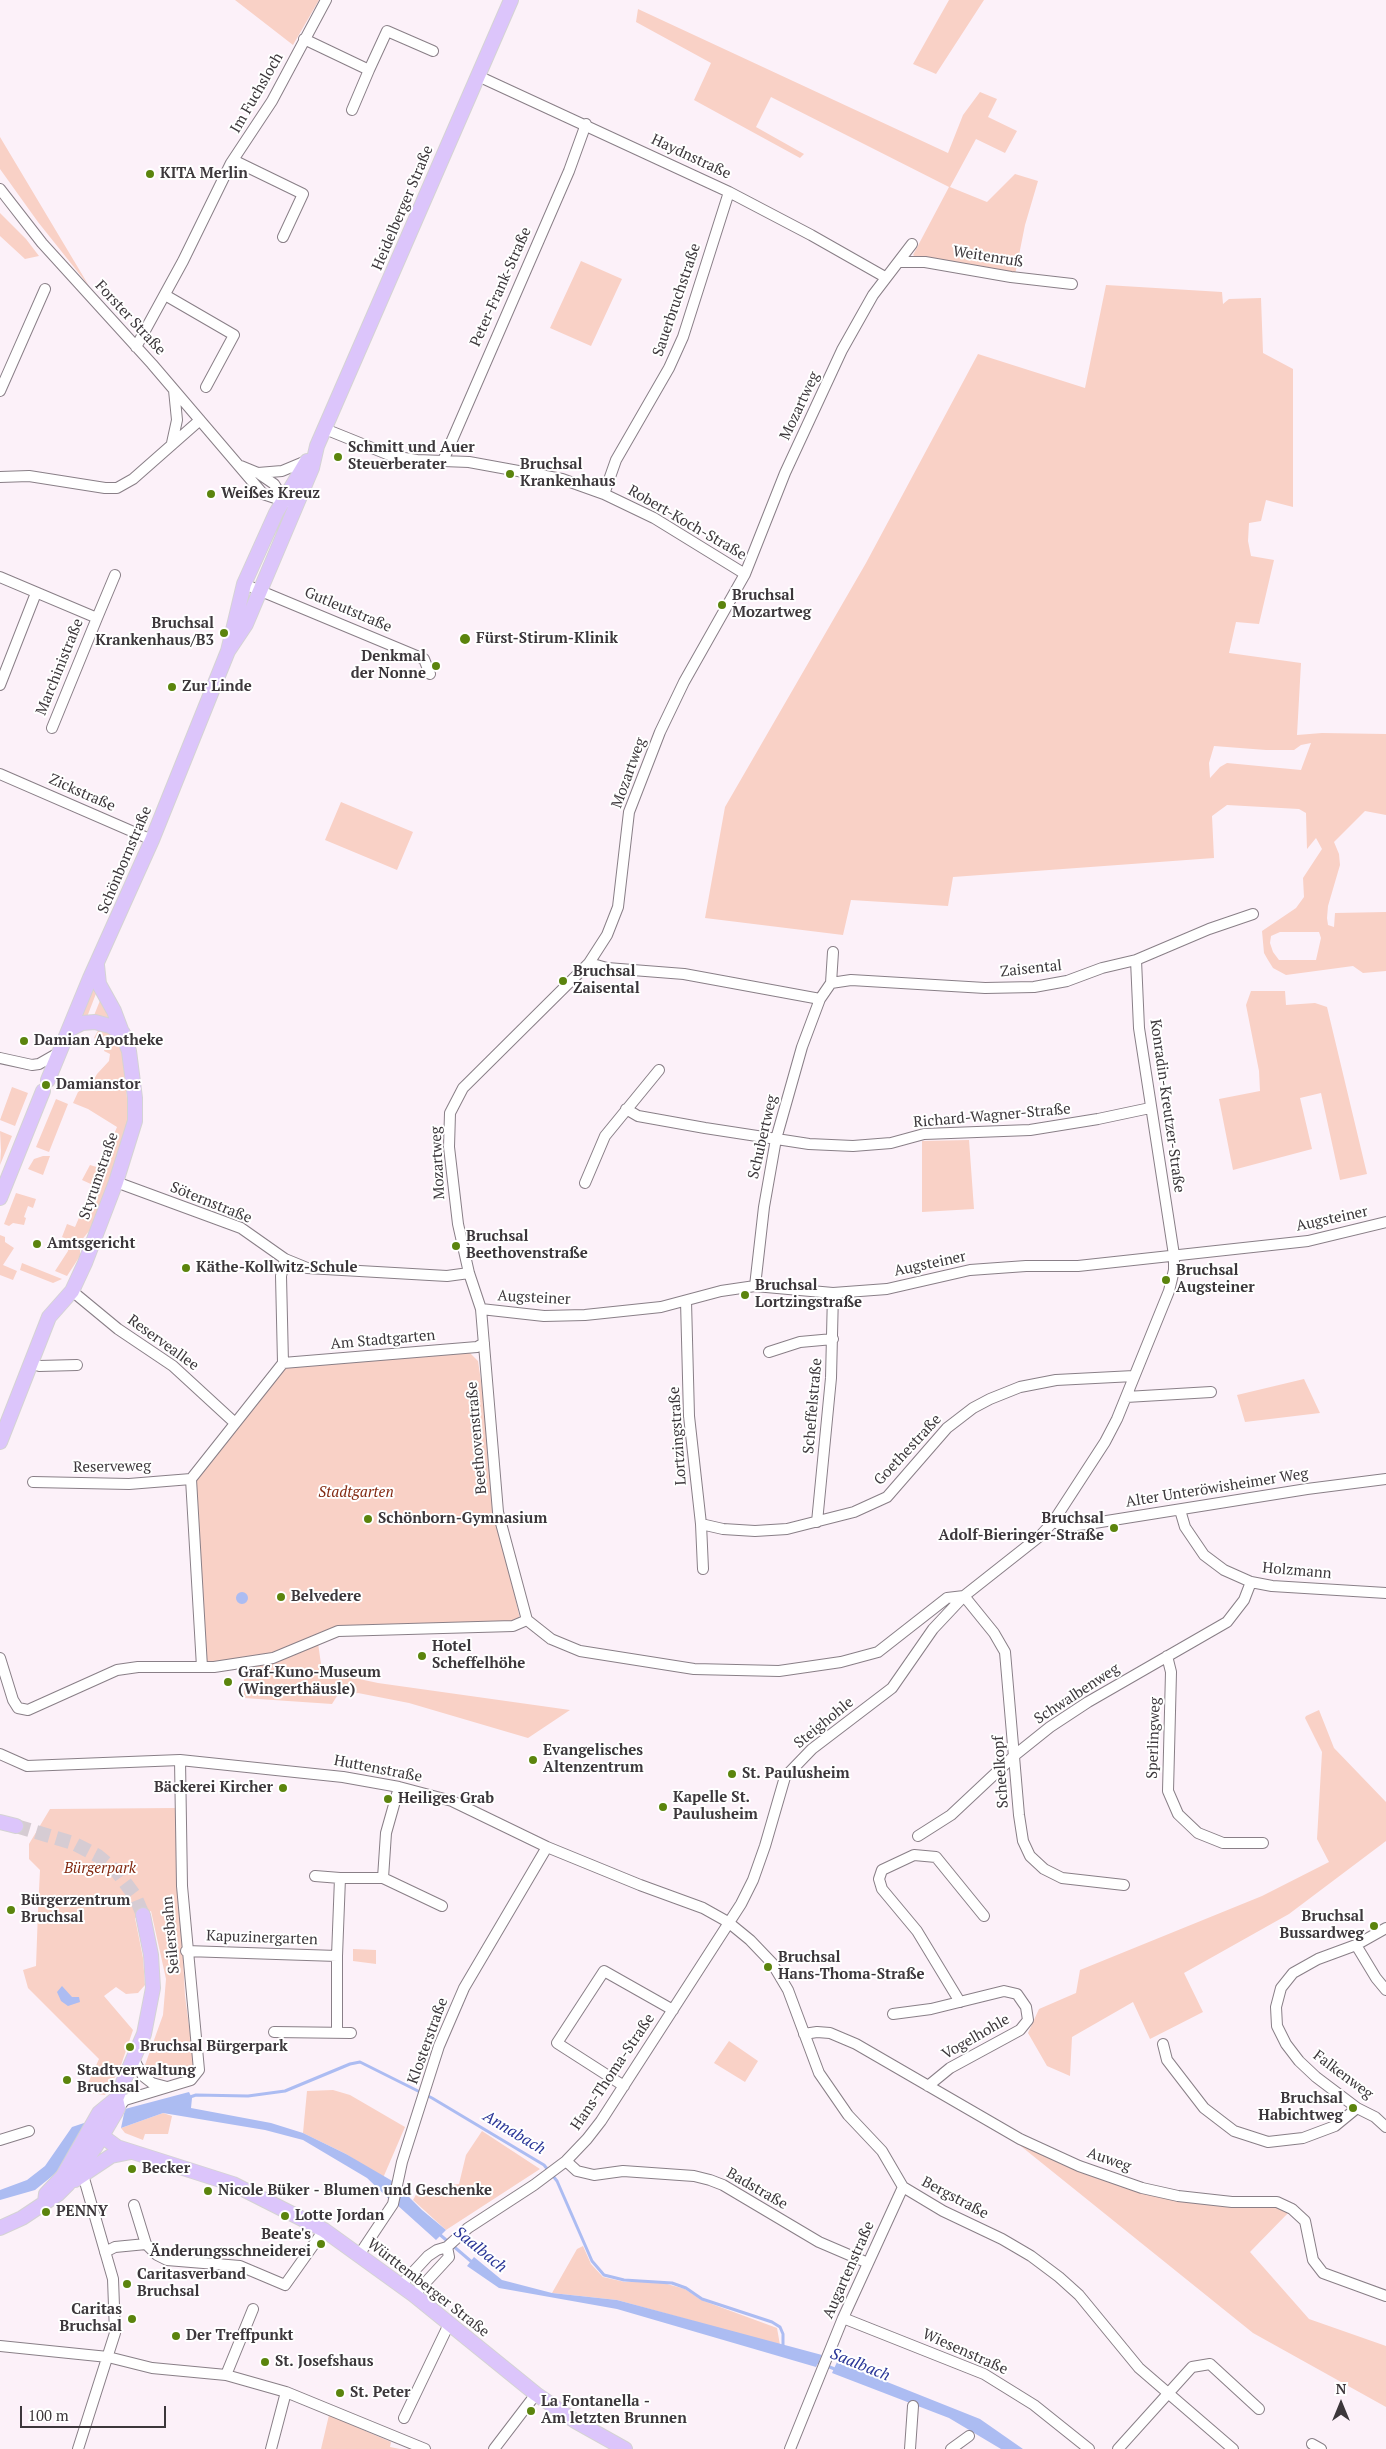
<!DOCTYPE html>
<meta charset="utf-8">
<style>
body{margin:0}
#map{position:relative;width:1386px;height:2449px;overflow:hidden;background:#fcf1f9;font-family:"PT Serif",serif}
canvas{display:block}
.north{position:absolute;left:1316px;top:2379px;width:50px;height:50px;-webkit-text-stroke:4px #fff;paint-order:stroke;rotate:0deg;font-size:14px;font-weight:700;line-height:20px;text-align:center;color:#3c373b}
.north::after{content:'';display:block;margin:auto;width:18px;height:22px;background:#3c373b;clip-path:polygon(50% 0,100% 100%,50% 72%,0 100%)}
.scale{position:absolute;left:20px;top:2406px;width:146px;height:22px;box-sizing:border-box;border:2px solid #3c373b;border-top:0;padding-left:6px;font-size:15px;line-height:18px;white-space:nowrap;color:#3c373b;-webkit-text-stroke:4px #fff;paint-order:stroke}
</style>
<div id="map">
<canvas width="1386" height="2449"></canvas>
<div class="north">N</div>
<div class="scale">100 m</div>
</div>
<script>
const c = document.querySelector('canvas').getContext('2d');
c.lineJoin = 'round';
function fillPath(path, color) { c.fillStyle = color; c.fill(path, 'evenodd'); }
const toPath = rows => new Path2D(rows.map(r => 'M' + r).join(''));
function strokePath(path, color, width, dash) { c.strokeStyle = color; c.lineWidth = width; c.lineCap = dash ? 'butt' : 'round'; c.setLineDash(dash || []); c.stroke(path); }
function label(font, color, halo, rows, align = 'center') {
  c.font = font + ' "PT Serif",serif'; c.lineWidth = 4; c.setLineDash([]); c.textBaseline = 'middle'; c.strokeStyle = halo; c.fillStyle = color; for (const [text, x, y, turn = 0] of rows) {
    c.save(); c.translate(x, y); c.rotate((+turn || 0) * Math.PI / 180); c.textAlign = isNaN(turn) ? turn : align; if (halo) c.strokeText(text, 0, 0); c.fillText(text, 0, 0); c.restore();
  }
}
fillPath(toPath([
 [235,0,319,0,293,45],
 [949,0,984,0,936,74,913,64],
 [638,9,948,153,963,115,980,92,997,99,988,117,1017,131,1005,153,976,139,950,187,987,202,1015,174,1038,181,1025,225,1015,275,917,258,913,255,949,187,771,97,756,127,804,154,800,158,694,100,711,63,636,22],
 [0,137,89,286,38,222,0,169],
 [0,213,26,239,39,256,25,259,0,236],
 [581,261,622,279,591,346,550,328],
 [1106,285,1222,292,1223,304,1229,299,1261,298,1263,353,1293,369,1293,507,1266,500,1261,521,1249,523,1248,541,1251,556,1274,560,1259,624,1236,622,1229,653,1301,663,1297,735,1322,733,1386,734,1386,815,1365,811,1334,842,1339,854,1340,865,1328,906,1327,918,1328,925,1334,927,1335,913,1386,912,1386,971,1363,973,1353,966,1286,975,1273,968,1268,960,1264,953,1262,931,1296,908,1304,897,1303,878,1322,849,1316,838,1307,849,1306,813,1299,809,1227,805,1212,816,1214,858,953,877,948,906,851,900,843,935,705,918,725,807,866,563,978,354,1085,388],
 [1311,743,1301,770,1227,763,1220,767,1210,778,1209,763,1214,746,1266,750,1294,750,1301,745],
 [1280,932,1319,932,1321,938,1316,960,1279,960,1273,952,1270,943,1271,936],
 [341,802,413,832,397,870,325,840],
 [95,988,97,991,87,1017,83,1016,81,1014,91,989],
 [1251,991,1285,991,1286,1005,1315,1003,1327,1007,1367,1174,1340,1180,1321,1093,1300,1098,1312,1149,1233,1170,1219,1099,1260,1091,1259,1071,1246,1005],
 [101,998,109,1017,105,1019,93,1018],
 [102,1023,118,1037,117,1045,129,1051,130,1057,123,1062,129,1116,127,1128,109,1179,116,1182,90,1230,80,1242,80,1256,67,1276,55,1271,68,1251,67,1239,62,1237,67,1224,75,1227,93,1185,82,1180,90,1165,100,1168,117,1127,88,1109,73,1103,78,1092,92,1083,97,1074,109,1061,110,1054,104,1051,106,1044,94,1038],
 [12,1087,28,1093,15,1126,0,1120],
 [56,1099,68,1104,49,1152,36,1147],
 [0,1131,12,1136,0,1165,1,1151],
 [969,1140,974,1209,922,1212,922,1141],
 [43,1156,50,1156,43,1175,28,1169,34,1159],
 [16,1193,36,1199,33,1208,28,1206,24,1217,26,1218,24,1225,13,1223,9,1226,4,1224],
 [0,1235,5,1237,5,1242,14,1248,3,1265,17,1271,13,1280,0,1275],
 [22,1263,62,1279,53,1283,20,1270],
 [469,1352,478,1361,488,1428,496,1513,520,1619,511,1623,317,1636,322,1671,378,1683,570,1710,528,1738,409,1703,358,1693,337,1696,332,1704,244,1698,244,1663,205,1664,194,1481,280,1360],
 [1304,1379,1320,1413,1245,1422,1237,1395],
 [1319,1710,1334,1748,1386,1802,1386,1841,1289,1914,1184,1973,1203,2012,1150,2039,1133,2002,1072,2037,1070,2076,1047,2066,1028,2033,1039,2009,1076,1993,1080,1970,1262,1896,1329,1862,1317,1839,1322,1752,1305,1718,1306,1716],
 [175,1808,185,1996,194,2063,190,2071,160,2078,151,2073,145,2065,163,2015,166,1979,151,1911,135,1918,143,1958,145,1985,138,1993,126,1994,116,1987,104,1996,133,2030,120,2068,105,2095,84,2092,99,2059,28,1988,23,1970,36,1966,38,1911,40,1870,29,1859,29,1844,50,1809],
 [353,1949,376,1950,376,1964,353,1961],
 [729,2041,758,2061,745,2082,714,2063],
 [333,2090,350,2095,405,2127,383,2178,346,2154,303,2133,307,2091],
 [163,2113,172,2116,168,2134,145,2134,143,2140,125,2133,121,2128],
 [482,2131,540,2169,446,2230,413,2200,419,2189,459,2184,466,2155],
 [1020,2139,1142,2188,1277,2202,1292,2209,1250,2252,1309,2319,1386,2346,1386,2407,1253,2333,1017,2143],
 [583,2246,591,2264,603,2277,625,2282,660,2282,685,2289,701,2300,777,2328,780,2345,617,2300,552,2293,577,2249],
 [329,2415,391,2442,390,2447,400,2449,321,2449]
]), '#f9d1c6');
fillPath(toPath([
 '236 1598a6 6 0 1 1 12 0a6 6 0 1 1-12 0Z',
 [62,1986,72,1997,79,1997,80,2002,68,2006,61,2001,57,1992],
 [189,2092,192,2098,191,2108,271,2123,303,2133,346,2154,394,2182,391,2201,367,2178,303,2140,265,2130,163,2113,121,2128,125,2109],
 [87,2122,68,2156,56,2173,35,2190,0,2200,0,2190,27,2180,45,2166,72,2127],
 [401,2189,422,2210,446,2230,436,2240,396,2204],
 [474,2257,502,2280,552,2293,617,2300,822,2355,816,2367,617,2309,499,2288,467,2266],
 [837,2362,980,2419,1023,2449,1001,2449,949,2418,832,2373]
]), '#acbcf2');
strokePath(toPath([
 [187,2098,196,2095,248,2096,285,2091,350,2064,360,2062,432,2098,544,2165,557,2181,592,2261,604,2275,624,2280,672,2283,686,2288,702,2299,772,2322,780,2327,783,2334,783,2349],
 [438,2233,473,2263],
 [815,2361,837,2370]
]), '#acbcf2', 3);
strokePath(toPath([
 [16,1826,73,1843,98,1856,118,1873,135,1896,143,1915]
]), '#d6ccd3', 14, [14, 7]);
const minor = toPath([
 [304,39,369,70,387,31,433,51],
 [478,76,729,192,811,235,885,277],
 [352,110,369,70],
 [233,160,303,194,283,237],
 [0,189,42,243,152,364,263,494,287,502],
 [899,262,925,262,1011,277,1072,284],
 [165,295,234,335,206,387],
 [136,347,183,261,231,163,272,101,326,0],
 [0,391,45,289],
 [325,429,392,456,417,460,469,462,562,479,604,494,654,518,745,574],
 [172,443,177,420,174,390],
 [443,461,569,171,586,124],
 [241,466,258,473,274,484,284,500],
 [258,473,282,471,306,461],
 [0,477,29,476,105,488,117,488,133,479,200,420],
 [604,494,616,460,669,368,683,337,729,192],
 [0,577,97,618,52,728],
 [244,584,424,659,430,674],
 [97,618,115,575],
 [0,685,36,593],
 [0,774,152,840],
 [589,963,607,968,684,974,820,999,831,983,851,980,985,988,1034,987,1067,981,1102,968,1136,960,1209,929,1253,914],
 [831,983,833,952],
 [0,1058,32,1065,39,1064,60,1052],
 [626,1109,638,1116,705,1128,809,1144,853,1146,891,1143,924,1134,1030,1130,1098,1119,1150,1108],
 [116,1182,241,1228,285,1259,307,1268,447,1276,469,1273],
 [585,1183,605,1136,659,1070],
 [755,1286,764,1207,776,1139,802,1047,820,999],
 [72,1291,118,1329,173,1366,235,1423],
 [686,1301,689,1416,701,1524,703,1569],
 [481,1309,544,1316,585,1315,661,1307,721,1291,755,1286,833,1293,887,1289,970,1270,1026,1266,1078,1266,1308,1241,1386,1222],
 [769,1352,800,1342,833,1339],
 [32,1363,39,1366,77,1365],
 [283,1363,477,1347,484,1343],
 [1126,1397,1211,1392],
 [33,1482,129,1484,191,1479],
 [1180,1510,1185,1527,1204,1555,1224,1570,1251,1582,1272,1586,1386,1593],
 [817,1522,831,1378,833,1293],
 [1053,1522,1066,1526,1088,1524,1307,1489,1386,1479],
 [701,1524,723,1529,755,1531,787,1529,854,1512,887,1497,947,1428,973,1408,990,1399,1020,1387,1056,1380,1134,1376],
 [527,1620,498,1512,481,1309,469,1273,458,1224,449,1147,450,1113,463,1088,589,963,607,935,618,907,629,812,660,732,684,682,745,574,785,473,842,350,873,295,912,244],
 [1167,1656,1171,1672,1168,1791,1178,1814,1198,1833,1223,1843,1263,1843],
 [0,1658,13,1700,18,1708,28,1710,117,1670,138,1667,214,1667,273,1658,338,1631,513,1626,527,1620,551,1639,580,1651,694,1669,779,1671,841,1662,878,1652,947,1598,964,1596,1040,1536,1053,1522,1105,1442,1117,1419,1169,1291,1174,1270,1174,1255,1139,1028,1136,960],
 [202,1667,191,1479,283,1363,281,1276,285,1259],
 [0,1754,27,1766,180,1760,343,1777,399,1787,452,1801,547,1847,640,1885,703,1908,728,1922,750,1940,772,1963,788,1990,819,2073,848,2115,882,2151,903,2187,943,2211,1002,2239,1031,2256,1059,2277,1079,2295,1139,2368,1233,2449],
 [918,1836,951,1815,1015,1755,1050,1727,1088,1702,1227,1622,1244,1600,1251,1582],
 [315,1876,340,1878],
 [383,1878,442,1906],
 [1386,1928,1356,1945,1318,1959,1293,1973,1281,1988,1276,2007,1277,2026,1286,2044,1299,2061,1316,2077,1357,2108,1375,2117,1386,2127],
 [1356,1945,1376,1978,1386,1990],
 [186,1951,337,1956,340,1878,383,1878,386,1833,399,1787],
 [960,2002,917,1931,882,1889,879,1879,882,1870,914,1855,936,1857,984,1916],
 [893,2014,931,2009,1004,1991,1017,1994,1026,2007,1028,2020,1020,2030,950,2068,928,2086],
 [274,2032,351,2033],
 [337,2033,337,1956],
 [804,2034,817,2032,830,2033,856,2044,1020,2139,1079,2166,1142,2188,1178,2196,1232,2202,1277,2202,1292,2209,1305,2221,1313,2260,1323,2273,1386,2296],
 [1163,2044,1167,2060,1204,2108,1234,2131,1268,2142,1303,2138,1335,2126,1357,2108],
 [134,2060,143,2076,152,2083,167,2087],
 [624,2086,557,2043,604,1971,673,2010],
 [118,2108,125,2100,191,2080,199,2070,182,1886,180,1760],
 [0,2140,29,2131],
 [566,2161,577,2171,594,2175,623,2171,694,2176,710,2180,723,2185,819,2242,868,2263],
 [134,2205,146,2244],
 [105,2252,115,2247,146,2244,157,2255,167,2260,240,2266,285,2285,324,2230],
 [359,2255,393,2204,402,2162,439,2046,464,1988,547,1847],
 [401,2285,428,2256,437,2250,447,2247,468,2228,534,2185,566,2161,587,2139,601,2121,741,1904,753,1880,765,1846,785,1777,812,1749,892,1688,933,1629,964,1596,994,1633,1005,1652,1019,1815,1023,1841,1030,1856,1044,1869,1062,1878,1124,1885],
 [414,2295,449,2257,447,2247],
 [843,2318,984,2374,1034,2405,1089,2449],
 [0,2346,108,2357,152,2368,226,2375,286,2392,425,2449],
 [226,2375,253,2309],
 [404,2418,449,2324],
 [1312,2444,1321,2449],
 [78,2449,115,2333,113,2279,83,2175],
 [271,2449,286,2392],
 [494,2449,536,2394],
 [790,2449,843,2318,903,2187],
 [910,2449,913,2406],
 [951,2449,969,2436],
 [1118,2449,1192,2367,1210,2364,1259,2409]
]);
const major = toPath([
 [228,651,246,624,312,468,317,446,511,0],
 [70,1029,82,1023,95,1022,110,1026,123,1033],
 [48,1080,90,978,152,840,228,651,244,584,276,513,307,461],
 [0,1198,43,1091],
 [0,1442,49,1317,72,1291,85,1263,116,1182,135,1121,135,1098,129,1051,114,1011,99,984,97,965],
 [0,1822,16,1826],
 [91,2128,117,2147,233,2184,324,2230,414,2295,536,2394,575,2421,625,2449],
 [75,2180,111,2156,131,2152],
 [45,2202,46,2194,63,2176,99,2113,116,2099,144,2034,153,1988,151,1955,143,1915],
 [0,2228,22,2218,58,2194,68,2184,96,2146,116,2112,118,2108,116,2099]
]);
strokePath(minor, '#897f87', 12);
strokePath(major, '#d4d3d4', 16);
strokePath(minor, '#fff', 10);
strokePath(major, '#dcc5fb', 14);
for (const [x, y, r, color] of [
 [150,174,5,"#5b840d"],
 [338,457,5,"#5b840d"],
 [510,474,5,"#5b840d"],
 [211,494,5,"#5b840d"],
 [722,605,5,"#5b840d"],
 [224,633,5,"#5b840d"],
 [465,639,6,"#5b840d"],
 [436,666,5,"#5b840d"],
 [172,687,5,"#5b840d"],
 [563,981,5,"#5b840d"],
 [24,1041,5,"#5b840d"],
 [46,1085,5,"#5b840d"],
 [37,1244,5,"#5b840d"],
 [456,1246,5,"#5b840d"],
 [186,1268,5,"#5b840d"],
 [1166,1280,5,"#5b840d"],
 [745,1295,5,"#5b840d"],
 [368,1519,5,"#5b840d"],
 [1114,1528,5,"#5b840d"],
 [281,1597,5,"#5b840d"],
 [422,1656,5,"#5b840d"],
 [228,1682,5,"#5b840d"],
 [533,1760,5,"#5b840d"],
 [732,1774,5,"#5b840d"],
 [283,1788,5,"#5b840d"],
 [388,1799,5,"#5b840d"],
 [663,1807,5,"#5b840d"],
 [11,1910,5,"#5b840d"],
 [1374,1926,5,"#5b840d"],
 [768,1967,5,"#5b840d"],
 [130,2047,5,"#5b840d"],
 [67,2080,5,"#5b840d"],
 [1353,2108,5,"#5b840d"],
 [132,2169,5,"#5b840d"],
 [208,2191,5,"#5b840d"],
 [46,2212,5,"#5b840d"],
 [285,2216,5,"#5b840d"],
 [321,2244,5,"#5b840d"],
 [127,2284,5,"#5b840d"],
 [132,2319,5,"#5b840d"],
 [176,2336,5,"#5b840d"],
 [265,2362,5,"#5b840d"],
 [340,2393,5,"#5b840d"],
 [531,2411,5,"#5b840d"]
]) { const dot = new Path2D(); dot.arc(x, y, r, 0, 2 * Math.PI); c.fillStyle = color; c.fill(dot); strokePath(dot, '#fff', 2); }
label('15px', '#3c373b', '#fff', [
 ["Im Fuchsloch",257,93,-60],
 ["Haydnstraße",691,157,25],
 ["Heidelberger Straße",403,208,-67],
 ["Weitenruß",988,257,9],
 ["Peter-Frank-Straße",501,287,-66],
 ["Sauerbruchstraße",677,300,-71],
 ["Forster Straße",130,318,47],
 ["Mozartweg",800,406,-65],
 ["Robert-Koch-Straße",687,523,30],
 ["Gutleutstraße",348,610,23],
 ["Marchinistraße",60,667,-68],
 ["Mozartweg",629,773,-70],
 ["Zickstraße",82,793,24],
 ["Schönbornstraße",125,860,-67],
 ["Zaisental",1031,969,-6],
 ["Konradin-Kreutzer-Straße",1167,1106,82],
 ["Richard-Wagner-Straße",992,1116,-5],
 ["Schubertweg",763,1137,-77],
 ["Mozartweg",438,1163,-93],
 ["Styrumstraße",99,1176,-71],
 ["Söternstraße",211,1203,22],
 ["Augsteiner",1332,1219,-12],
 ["Augsteiner",930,1264,-12],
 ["Augsteiner",534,1298,3],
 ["Am Stadtgarten",383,1340,-5],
 ["Reserveallee",163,1343,36],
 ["Scheffelstraße",813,1406,-85],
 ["Lortzingstraße",678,1436,-94],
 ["Beethovenstraße",477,1438,-95],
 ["Goethestraße",908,1450,-47],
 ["Reserveweg",112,1467,-1],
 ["Alter Unteröwisheimer Weg",1217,1488,-9],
 ["Holzmann",1297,1571,5],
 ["Schwalbenweg",1077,1694,-33],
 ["Steighohle",824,1723,-39],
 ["Sperlingweg",1154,1738,-88],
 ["Huttenstraße",378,1769,11],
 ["Scheelkopf",1001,1772,-94],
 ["Seilersbahn",171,1935,-95],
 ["Kapuzinergarten",262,1938,2],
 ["Vogelhohle",976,2037,-30],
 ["Klosterstraße",428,2041,-70],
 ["Hans-Thoma-Straße",613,2072,-56],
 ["Falkenweg",1343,2075,37],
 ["Auweg",1109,2160,19],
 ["Badstraße",757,2189,30],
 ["Bergstraße",955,2198,28],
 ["Augartenstraße",849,2270,-66],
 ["Württemberger Straße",428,2288,38],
 ["Wiesenstraße",965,2352,24]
]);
label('bold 15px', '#3c373b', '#fff', [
 ["KITA Merlin",160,174],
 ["Schmitt und Auer",348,448],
 ["Steuerberater",348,465],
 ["Bruchsal",520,465],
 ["Krankenhaus",520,482],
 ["Weißes Kreuz",221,494],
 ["Bruchsal",732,596],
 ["Mozartweg",732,613],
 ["Bruchsal",214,624,"right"],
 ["Krankenhaus/B3",214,641,"right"],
 ["Fürst-Stirum-Klinik",476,639],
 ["Denkmal",426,657,"right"],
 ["der Nonne",426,674,"right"],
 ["Zur Linde",182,687],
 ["Bruchsal",573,972],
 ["Zaisental",573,989],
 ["Damian Apotheke",34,1041],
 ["Damianstor",56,1085],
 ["Bruchsal",466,1237],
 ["Beethovenstraße",466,1254],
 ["Amtsgericht",47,1244],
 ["Käthe-Kollwitz-Schule",196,1268],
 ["Bruchsal",1176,1271],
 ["Augsteiner",1176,1288],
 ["Bruchsal",755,1286],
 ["Lortzingstraße",755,1303],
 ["Schönborn-Gymnasium",378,1519],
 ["Bruchsal",1104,1519,"right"],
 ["Adolf-Bieringer-Straße",1104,1536,"right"],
 ["Belvedere",291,1597],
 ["Hotel",432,1647],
 ["Scheffelhöhe",432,1664],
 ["Graf-Kuno-Museum",238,1673],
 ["(Wingerthäusle)",238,1690],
 ["Evangelisches",543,1751],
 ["Altenzentrum",543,1768],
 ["St. Paulusheim",742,1774],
 ["Bäckerei Kircher",273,1788,"right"],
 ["Kapelle St.",673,1798],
 ["Paulusheim",673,1815],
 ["Heiliges Grab",398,1799],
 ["Bürgerzentrum",21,1901],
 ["Bruchsal",21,1918],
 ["Bruchsal",1364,1917,"right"],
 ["Bussardweg",1364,1934,"right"],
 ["Bruchsal",778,1958],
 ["Hans-Thoma-Straße",778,1975],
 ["Bruchsal Bürgerpark",140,2047],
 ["Stadtverwaltung",77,2071],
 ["Bruchsal",77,2088],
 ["Bruchsal",1343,2099,"right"],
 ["Habichtweg",1343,2116,"right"],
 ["Becker",142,2169],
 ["Nicole Büker - Blumen und Geschenke",218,2191],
 ["PENNY",56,2212],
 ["Lotte Jordan",295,2216],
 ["Beate's",311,2235,"right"],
 ["Änderungsschneiderei",311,2252,"right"],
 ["Caritasverband",137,2275],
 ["Bruchsal",137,2292],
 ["Caritas",122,2310,"right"],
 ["Bruchsal",122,2327,"right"],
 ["Der Treffpunkt",186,2336],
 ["St. Josefshaus",275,2362],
 ["St. Peter",350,2393],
 ["La Fontanella -",541,2402],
 ["Am letzten Brunnen",541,2419]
], 'left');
label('italic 15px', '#832a12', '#fff', [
 ["Stadtgarten",356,1493],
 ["Bürgerpark",100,1869]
]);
label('italic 16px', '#293597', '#fff', [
 ["Annabach",514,2133,31],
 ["Saalbach",480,2250,39],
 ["Saalbach",860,2365,22]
]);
</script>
